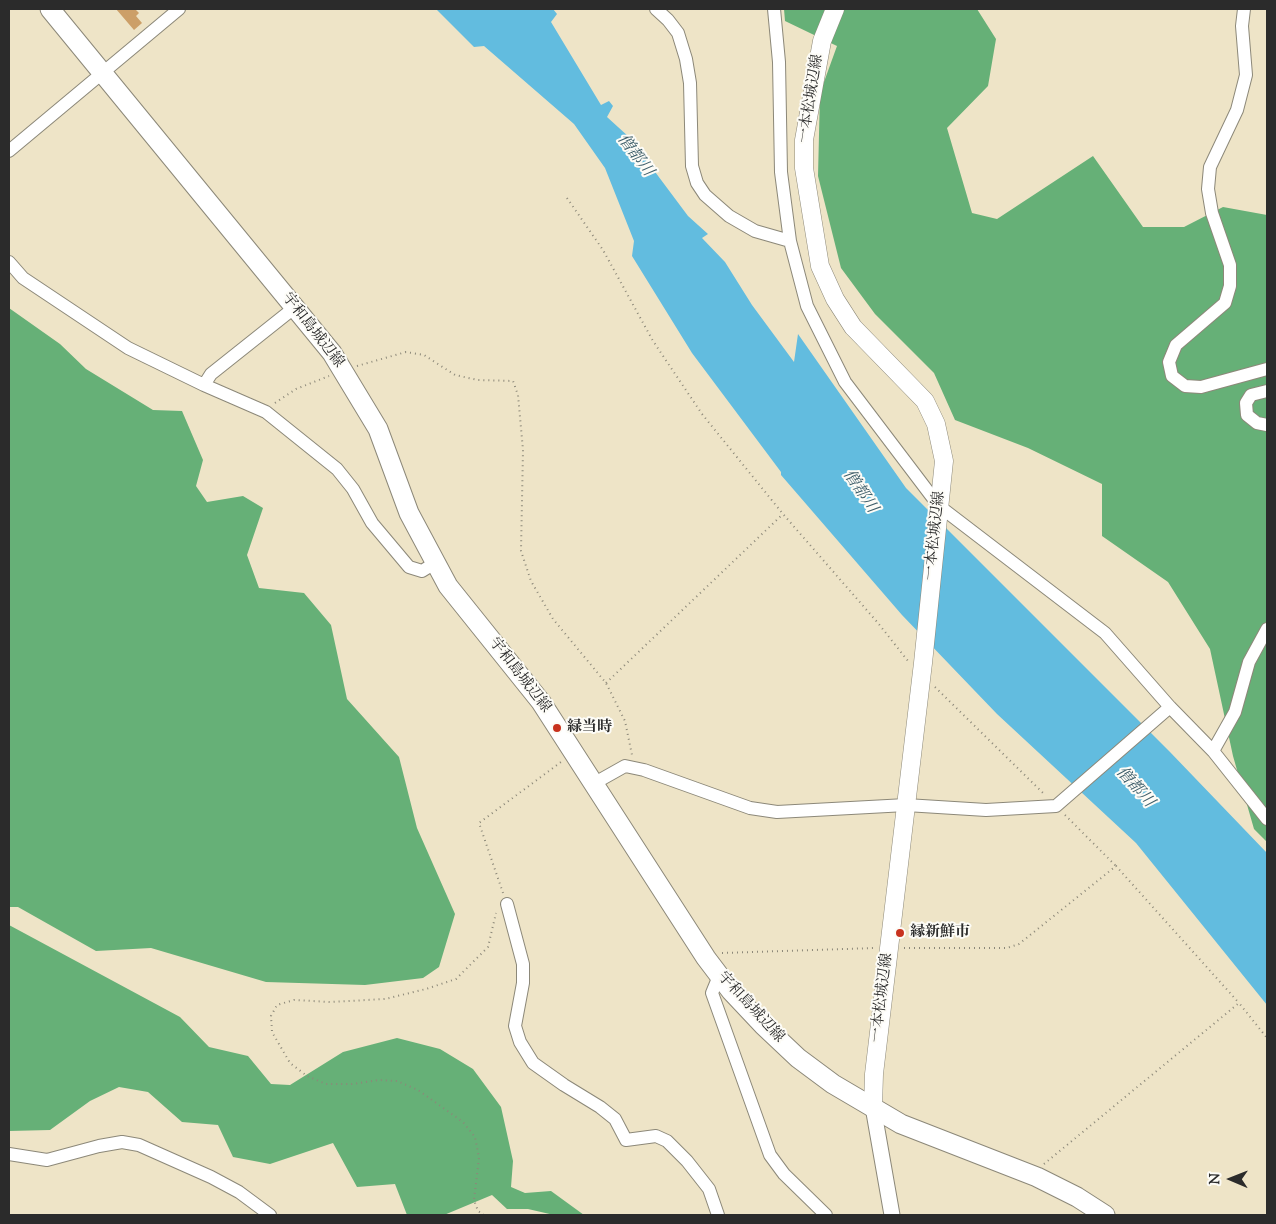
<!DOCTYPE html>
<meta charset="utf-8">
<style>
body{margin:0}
#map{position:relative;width:1276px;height:1224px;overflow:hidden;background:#eee4c7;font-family:"Sorts Mill Goudy",serif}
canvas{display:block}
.frame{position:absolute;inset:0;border:10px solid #2b2b2b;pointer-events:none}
.north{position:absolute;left:1206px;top:1154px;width:50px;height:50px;-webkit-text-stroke:4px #fdfcf7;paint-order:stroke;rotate:271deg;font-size:14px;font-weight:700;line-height:20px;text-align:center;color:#2b2b2b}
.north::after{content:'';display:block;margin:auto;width:18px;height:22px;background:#2b2b2b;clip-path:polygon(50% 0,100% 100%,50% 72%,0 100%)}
</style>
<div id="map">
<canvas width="1276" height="1224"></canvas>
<div class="frame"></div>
<div class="north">N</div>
</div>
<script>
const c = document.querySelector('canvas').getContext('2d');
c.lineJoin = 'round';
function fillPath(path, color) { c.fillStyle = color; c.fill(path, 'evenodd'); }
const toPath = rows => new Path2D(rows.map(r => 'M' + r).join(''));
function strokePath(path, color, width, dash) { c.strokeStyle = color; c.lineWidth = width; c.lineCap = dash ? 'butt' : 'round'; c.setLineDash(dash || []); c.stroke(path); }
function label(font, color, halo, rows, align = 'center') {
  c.font = font + ' "Sorts Mill Goudy","Noto Serif JP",serif'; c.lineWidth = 4; c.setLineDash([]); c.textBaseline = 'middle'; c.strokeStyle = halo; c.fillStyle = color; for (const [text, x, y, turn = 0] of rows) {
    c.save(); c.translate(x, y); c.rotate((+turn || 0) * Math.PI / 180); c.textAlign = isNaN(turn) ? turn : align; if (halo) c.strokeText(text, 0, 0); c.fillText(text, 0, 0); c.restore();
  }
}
fillPath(toPath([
 [784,9,977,9,996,39,988,86,947,128,972,213,997,219,1093,156,1143,227,1184,227,1223,207,1267,215,1267,842,1254,829,1233,756,1210,649,1168,582,1102,536,1102,484,1028,448,955,420,934,373,875,314,841,268,818,176,820,93,837,46,785,21],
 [9,308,60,344,86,369,153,410,182,411,203,460,196,486,207,502,243,496,263,508,247,555,259,588,304,593,331,625,347,699,399,757,417,828,455,914,439,967,423,978,365,985,266,982,151,948,96,951,18,907,9,907],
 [9,925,180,1017,209,1047,248,1056,271,1084,290,1085,343,1052,397,1038,440,1049,473,1069,501,1107,513,1161,511,1187,525,1193,551,1191,584,1215,554,1215,528,1209,507,1209,492,1195,444,1215,407,1215,395,1184,357,1187,333,1143,270,1164,233,1157,218,1125,182,1122,148,1092,119,1087,90,1101,50,1130,9,1131]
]), '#66b077');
fillPath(toPath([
 [436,9,553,9,557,14,551,22,601,105,609,101,613,106,607,117,629,137,688,216,708,234,702,238,725,262,752,305,794,362,798,334,906,488,1170,752,1267,853,1267,1005,1136,843,997,714,902,615,781,475,781,472,692,353,632,256,634,241,605,168,574,124,484,46,474,47]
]), '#62bcdf');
fillPath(toPath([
 [116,9,135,9,139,13,136,16,142,23,134,30]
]), '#cc9f68');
const minor = toPath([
 [656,9,668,20,678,33,686,59,690,83,692,166,697,183,705,195,729,216,755,231,790,241],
 [774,9,779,62,781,172,790,241,807,306,845,382,939,506,1105,633,1170,707,1213,751,1267,819],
 [1244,9,1242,26,1246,75,1237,110,1210,167,1208,189,1212,213,1230,265,1230,286,1225,303,1176,345,1169,362,1172,376,1185,386,1201,387,1267,369],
 [9,151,179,9],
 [9,262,23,278,128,348,204,385,266,412,337,469,353,489,372,523,409,567,422,571,435,563],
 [204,385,211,374,294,308],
 [1267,391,1251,395,1246,403,1247,415,1257,423,1267,425],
 [1213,751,1235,712,1249,662,1267,629],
 [593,784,625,766,644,770,750,808,777,812,906,805,986,810,1056,806,1170,707],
 [507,904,523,964,523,983,515,1026,520,1042,533,1063,564,1085,600,1107,615,1119,626,1140,656,1136,667,1141,687,1161,709,1189,718,1215],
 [719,976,712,993,770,1155,784,1174,826,1215],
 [9,1154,47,1160,99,1146,122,1142,139,1145,211,1177,239,1192,270,1215]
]);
const tertiary = toPath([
 [873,1107,892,1215]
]);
const secondary = toPath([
 [835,9,822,41,804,140,804,168,820,266,835,299,853,327,925,401,936,424,944,461,923,663,874,1074,873,1107]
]);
const primary = toPath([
 [50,9,332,353,378,429,409,513,448,586,541,702,706,958,731,991,763,1025,798,1058,833,1084,901,1124,1037,1177,1077,1197,1105,1215]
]);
strokePath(minor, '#8c8879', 14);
strokePath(tertiary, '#8c8879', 17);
strokePath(secondary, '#8c8879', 19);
strokePath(primary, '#8c8879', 21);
strokePath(toPath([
 [567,198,603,250,653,341,702,414,783,514,878,623,908,661],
 [357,366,406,352,424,355,455,375,478,380,513,381,518,395,523,450,521,551,531,581,553,619,606,683,625,721,632,755],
 [275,403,296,389,329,376],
 [606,683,783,514],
 [935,687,1044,794],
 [1065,815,1116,866],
 [503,893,479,823,561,762],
 [904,948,1007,948,1019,944,1116,866,1239,1003],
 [722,953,875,948],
 [1044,1164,1239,1003,1267,1038],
 [484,1215,478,1211,474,1200,479,1158,475,1137,463,1122,418,1090,397,1081,379,1080,352,1084,326,1084,307,1076,290,1063,272,1032,271,1016,277,1005,294,1000,330,1002,385,999,426,989,456,979,488,947,496,913]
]), '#8c8879', 2, [1, 4]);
strokePath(minor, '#fff', 12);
strokePath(tertiary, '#fff', 15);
strokePath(secondary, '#fff', 18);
strokePath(primary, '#fff', 19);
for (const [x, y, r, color] of [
 [557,728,5,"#c8321e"],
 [900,933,5,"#c8321e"]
]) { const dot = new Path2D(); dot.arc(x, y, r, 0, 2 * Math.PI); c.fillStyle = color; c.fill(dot); strokePath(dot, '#fdfcf7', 2); }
label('15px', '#2b2b2b', '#fdfcf7', [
 ["一本松城辺線",812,99,-81],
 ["宇和島城辺線",312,331,52],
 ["一本松城辺線",936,536,-84],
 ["宇和島城辺線",519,676,52],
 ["一本松城辺線",883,998,-83],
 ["宇和島城辺線",750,1008,47]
]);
label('bold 15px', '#2b2b2b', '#fdfcf7', [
 ["緑当時",567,728],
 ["縁新鮮市",910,933]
], 'left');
label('italic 16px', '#3e5e6a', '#fdfcf7', [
 ["僧都川",634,156,53],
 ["僧都川",859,492,56],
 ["僧都川",1134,788,48]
]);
</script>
